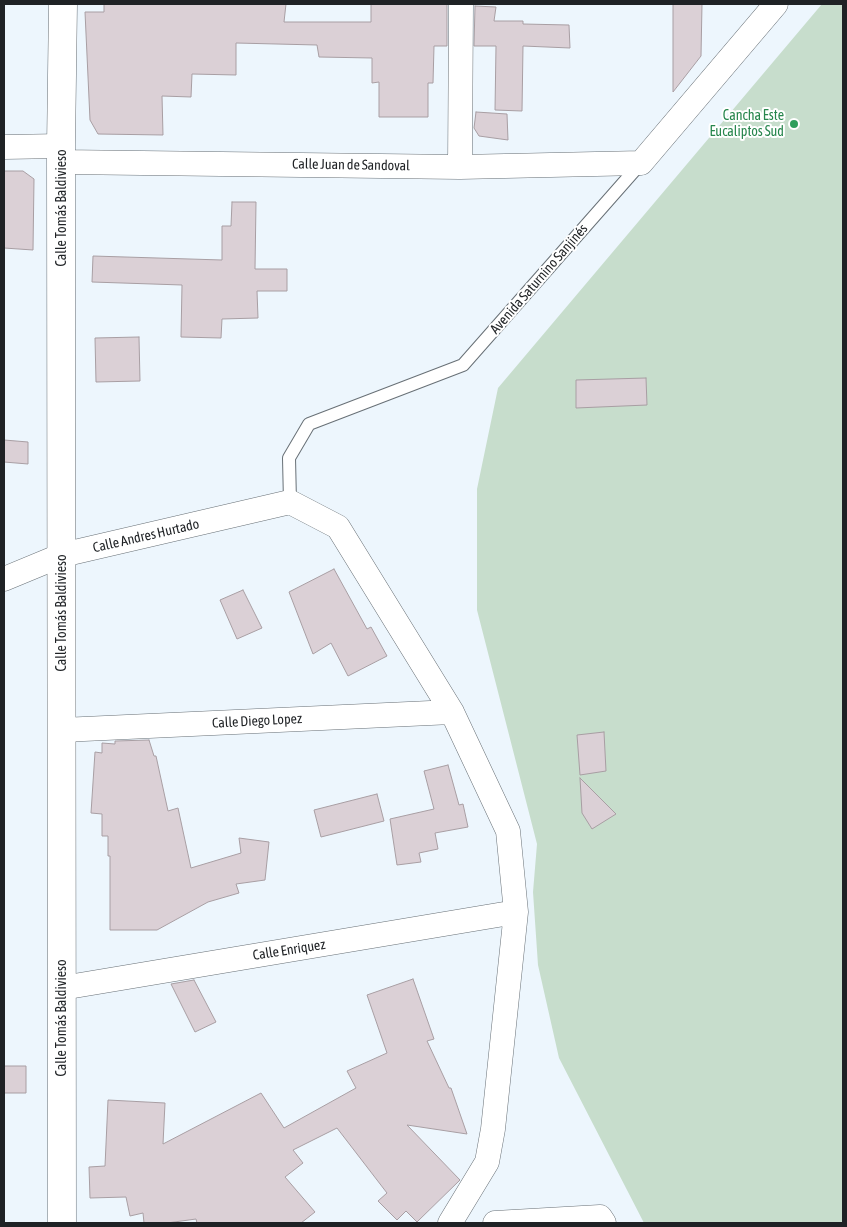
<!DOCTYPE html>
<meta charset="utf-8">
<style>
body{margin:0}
#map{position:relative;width:847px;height:1227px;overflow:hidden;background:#edf6fd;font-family:"Asap Condensed",sans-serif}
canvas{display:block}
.frame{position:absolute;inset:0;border:5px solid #1f2225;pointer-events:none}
</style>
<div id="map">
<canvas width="847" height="1227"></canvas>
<div class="frame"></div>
</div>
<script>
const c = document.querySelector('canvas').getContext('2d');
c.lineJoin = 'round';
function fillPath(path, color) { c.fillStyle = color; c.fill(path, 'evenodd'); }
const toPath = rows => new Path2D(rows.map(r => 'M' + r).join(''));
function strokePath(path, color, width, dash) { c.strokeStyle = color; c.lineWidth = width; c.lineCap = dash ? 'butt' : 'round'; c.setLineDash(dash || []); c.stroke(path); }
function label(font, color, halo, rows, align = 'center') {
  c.font = font + ' "Asap Condensed",sans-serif'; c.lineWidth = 4; c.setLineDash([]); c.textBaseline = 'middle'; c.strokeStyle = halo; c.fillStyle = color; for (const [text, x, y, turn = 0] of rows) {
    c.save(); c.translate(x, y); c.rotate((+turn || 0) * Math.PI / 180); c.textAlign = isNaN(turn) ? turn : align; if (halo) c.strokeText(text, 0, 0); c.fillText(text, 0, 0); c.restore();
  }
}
fillPath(toPath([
 [822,4,843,4,843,1223,644,1223,559,1058,538,965,533,892,537,844,477,610,477,489,498,388]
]), '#c7ddcc');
const building = toPath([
 [104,4,286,4,284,22,371,22,371,4,447,4,447,46,434,46,433,83,428,83,428,117,379,117,379,82,372,83,372,58,319,57,317,45,236,43,236,75,192,74,191,97,162,96,163,135,98,134,90,120,85,12,104,12,104,4],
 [673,4,702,4,701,56,673,92,673,4],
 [475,6,496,7,494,21,523,21,523,24,569,25,570,48,523,46,522,111,495,110,496,46,474,46,475,6],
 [476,112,507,114,508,140,479,136,474,128,476,112],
 [4,171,23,171,34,179,33,250,4,248,4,171],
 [232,202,256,202,255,269,287,269,287,291,257,291,258,318,222,319,221,338,181,337,182,285,92,282,93,256,222,260,222,226,231,226,232,202],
 [139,337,140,381,96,382,95,338,139,337],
 [646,378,647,405,576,408,576,380,646,378],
 [4,440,28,442,28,464,4,462,4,440],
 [334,569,367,629,371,627,387,656,348,676,331,643,313,654,289,592,334,569],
 [243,590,262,628,237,639,220,600,243,590],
 [604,732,606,771,580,775,577,735,604,732],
 [149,740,154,756,156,756,168,811,178,808,191,868,241,853,239,838,269,842,265,880,236,884,239,893,208,902,157,930,110,930,110,856,108,856,108,836,102,836,102,814,91,813,95,752,102,753,102,743,115,744,115,741,149,740],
 [448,765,459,805,463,804,468,827,435,833,438,849,419,853,421,862,397,865,390,819,434,809,424,771,448,765],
 [580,778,616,814,592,829,582,813,580,778],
 [377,794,384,821,321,837,314,810,377,794],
 [413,979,434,1039,427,1041,449,1088,451,1088,467,1134,407,1125,460,1180,417,1222,406,1211,397,1220,378,1201,387,1193,337,1128,293,1150,303,1163,285,1177,315,1212,301,1223,197,1223,196,1219,167,1223,144,1223,143,1213,130,1216,126,1197,90,1198,89,1167,105,1166,108,1100,165,1103,163,1144,261,1093,284,1128,356,1088,347,1071,387,1053,367,995,413,979],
 [194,980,216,1022,195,1032,171,984,194,980],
 [4,1066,26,1066,26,1093,4,1093,4,1066]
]);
fillPath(building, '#dbd0d6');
strokePath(building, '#a89ea3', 1);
const service = toPath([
 [290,502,289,458,309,424,463,365,641,163]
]);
const minor = toPath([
 [4,147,61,146],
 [62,162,460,167,641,163,776,4],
 [460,167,461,4],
 [4,579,62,555,290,502,338,527,452,712,508,831,516,912,493,1129,487,1162,450,1223],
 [62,730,452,712],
 [62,988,516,912],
 [495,1223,600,1217,604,1223]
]);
const tertiary = toPath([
 [62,1223,61,146,63,4]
]);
strokePath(service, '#687076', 14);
strokePath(minor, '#687076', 25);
strokePath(tertiary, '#687076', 29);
strokePath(service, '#fff', 12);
strokePath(minor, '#fff', 24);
strokePath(tertiary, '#fff', 28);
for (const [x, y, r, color] of [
 [794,124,5,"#2e9e5b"]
]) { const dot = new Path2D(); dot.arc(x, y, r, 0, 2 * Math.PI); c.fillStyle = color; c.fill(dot); strokePath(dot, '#fff', 2); }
label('14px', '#27864d', '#fff', [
 ["Cancha Este",784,116],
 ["Eucaliptos Sud",784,132]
], 'right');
label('14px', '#1f2225', '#fff', [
 ["Calle Juan de Sandoval",351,165,1],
 ["Calle Tomás Baldivieso",62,208,-90],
 ["Avenida Saturnino Sanjinés",539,279,-49],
 ["Calle Andres Hurtado",146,536,-13],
 ["Calle Tomás Baldivieso",62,613,-90],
 ["Calle Diego Lopez",257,721,-3],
 ["Calle Enriquez",289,950,-9],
 ["Calle Tomás Baldivieso",62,1018,-90]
]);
</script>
